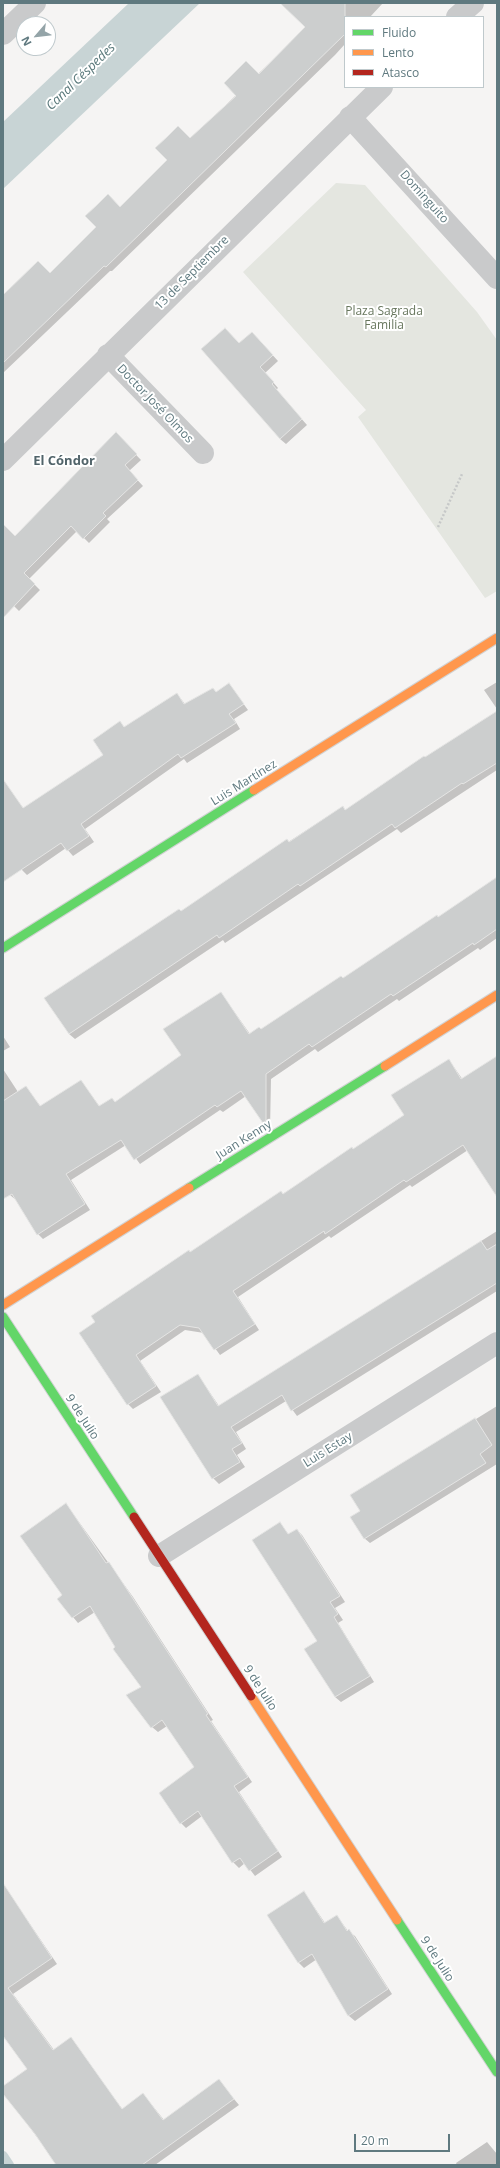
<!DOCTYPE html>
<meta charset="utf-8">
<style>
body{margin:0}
#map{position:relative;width:500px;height:2168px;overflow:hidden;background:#f5f4f3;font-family:"Open Sans",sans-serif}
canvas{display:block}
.frame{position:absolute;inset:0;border:4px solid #5f797f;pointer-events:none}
.legend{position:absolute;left:344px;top:16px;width:140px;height:72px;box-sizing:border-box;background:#fff;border:1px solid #bfc9cc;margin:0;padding:5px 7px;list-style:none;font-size:12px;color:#5f797f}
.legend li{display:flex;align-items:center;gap:8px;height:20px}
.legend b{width:20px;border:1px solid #bfc9cc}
.north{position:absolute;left:16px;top:16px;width:40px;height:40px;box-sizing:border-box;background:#fff;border:1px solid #bfc9cc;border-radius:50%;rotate:242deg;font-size:11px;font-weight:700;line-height:16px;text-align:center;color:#5f797f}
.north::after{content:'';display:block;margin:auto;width:14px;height:18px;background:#94a4a8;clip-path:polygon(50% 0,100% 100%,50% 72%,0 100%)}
.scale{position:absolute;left:354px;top:2134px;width:96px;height:18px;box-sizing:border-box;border:2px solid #5f797f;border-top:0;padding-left:5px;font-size:12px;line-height:14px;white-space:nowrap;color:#5f797f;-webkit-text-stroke:3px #fff;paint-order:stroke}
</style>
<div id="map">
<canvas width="500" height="2168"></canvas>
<div class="frame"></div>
<ul class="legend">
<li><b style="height:5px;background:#63d668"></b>Fluido</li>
<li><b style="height:5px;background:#ff974d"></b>Lento</li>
<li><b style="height:5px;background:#b3261e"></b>Atasco</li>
</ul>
<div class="north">N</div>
<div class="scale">20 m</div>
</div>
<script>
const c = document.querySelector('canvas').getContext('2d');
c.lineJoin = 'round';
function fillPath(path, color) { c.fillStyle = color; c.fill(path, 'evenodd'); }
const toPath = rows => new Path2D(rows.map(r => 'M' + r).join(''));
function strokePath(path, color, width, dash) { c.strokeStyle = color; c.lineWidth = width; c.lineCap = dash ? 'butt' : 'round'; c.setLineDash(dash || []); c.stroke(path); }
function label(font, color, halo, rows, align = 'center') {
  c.font = font + ' "Open Sans",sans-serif'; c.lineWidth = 4; c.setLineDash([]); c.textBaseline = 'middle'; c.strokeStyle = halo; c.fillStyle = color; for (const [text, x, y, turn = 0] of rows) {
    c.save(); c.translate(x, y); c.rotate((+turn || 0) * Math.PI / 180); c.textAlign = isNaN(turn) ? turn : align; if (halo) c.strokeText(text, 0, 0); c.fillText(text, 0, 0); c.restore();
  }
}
fillPath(toPath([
 [336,183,365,185,477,312,497,340,497,591,487,597,485,598,358,417,366,410,243,272]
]), '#e4e6e0');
fillPath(toPath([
 [129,3,200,3,3,189,3,122]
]), '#c8d4d5');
fillPath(toPath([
 [305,3,383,3,370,17,345,17,345,44,335,55,112,271,110,271,3,373,3,319,307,27],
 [257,338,278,361,265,373,278,388,276,390,307,425,286,444,280,439,239,344],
 [116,434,141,460,129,471,143,486,107,519,110,522,89,543,77,531,29,579,40,590,19,611,7,599,3,603,3,548,15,538],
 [497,682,497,709,484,690],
 [229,684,248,710,234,719,240,729,187,763,184,759,85,829,94,842,73,856,66,848,27,875,22,870,3,839,3,792,8,788,24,809,104,756,125,728,177,694,185,704,216,693],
 [497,712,497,770,401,833,397,829,225,943,223,940,75,1039,69,1034,181,912,342,807,346,811],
 [497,879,497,938,480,950,478,948,399,1001,397,999,318,1052,315,1049,271,1079,270,1130,246,1096,223,1112,220,1110,140,1164,126,1145,71,1180,90,1210,43,1239,38,1234,16,1200,10,1195,3,1183,3,1069,18,1092,26,1087,41,1107,81,1081,100,1107,115,1102,183,1055,221,993,250,1034,261,1030,438,918],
 [3,1036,10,1047,3,1051],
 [497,1058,497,1181,468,1150,412,1187,410,1185,331,1238,329,1236,238,1297,259,1330,220,1355,204,1333,185,1330,140,1361,161,1392,133,1409,128,1404,80,1333,190,1253,405,1116,449,1060,463,1080],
 [497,1231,497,1291,297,1416,286,1401,236,1432,246,1449,237,1455,245,1467,219,1484,213,1478,161,1398,198,1375,219,1406],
 [497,1406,497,1464,370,1543,364,1538,476,1419],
 [66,1504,133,1597,213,1720,211,1721,252,1782,239,1792,282,1857,255,1876,245,1863,239,1868,233,1862,202,1816,186,1828,181,1823,195,1767,167,1726,158,1732,152,1727,142,1688,95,1612,78,1623,58,1599,63,1596],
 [280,1523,289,1535,297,1530,302,1535,345,1602,335,1608,343,1620,338,1623,374,1682,341,1702,335,1697],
 [304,1892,325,1923,337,1916,348,1931,355,1936,392,1994,355,2021,349,2016,317,1959,304,1968,298,1962],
 [13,1899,57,1964,13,1994,54,2050,70,2038,123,2110,143,2094,164,2120,219,2081,239,2105,155,2165,58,2165,3,2092,3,2087,28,2069,3,2034,3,1906],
 [487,2142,497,2154,497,2165,457,2165,456,2163]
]), '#0003');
strokePath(toPath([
 [3,2156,9,2165]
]), '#c8d4d5', 10);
const building = toPath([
 [280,3,345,3,345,34,106,267,104,266,3,363,3,295,38,261,50,273,96,227,85,216,97,205,108,194,120,207,167,160,155,148,167,137,178,126,190,138,236,96,224,83,246,61,259,74,305,27,280,3],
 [225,328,239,343,252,332,273,355,260,367,274,382,272,384,302,419,280,439,201,349,225,328],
 [116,432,137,454,125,465,138,480,103,513,106,516,83,539,71,526,24,573,35,584,3,618,3,524,15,536,116,432],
 [229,683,244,704,229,714,236,723,181,758,178,754,81,824,89,836,67,851,61,843,3,882,3,779,23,808,103,755,93,740,120,721,124,727,177,693,184,704,213,688,216,692,229,683],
 [497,711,497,763,463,784,462,783,395,828,392,824,300,886,298,884,219,938,217,935,69,1034,44,998,179,909,181,911,287,839,289,842,343,806,345,810,424,756,425,757,497,711],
 [497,877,497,929,474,945,473,943,393,996,391,994,312,1047,309,1044,266,1074,266,1125,265,1126,241,1091,217,1107,215,1105,134,1160,121,1140,66,1174,85,1204,37,1235,12,1194,3,1199,3,1101,26,1086,40,1106,81,1080,99,1106,112,1098,115,1102,181,1055,163,1029,221,992,249,1034,259,1027,261,1029,341,976,343,978,437,915,438,917,497,877],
 [497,1056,497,1197,463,1145,406,1182,404,1180,325,1234,324,1231,233,1291,255,1324,214,1350,199,1328,180,1325,136,1355,156,1386,127,1405,79,1333,95,1322,91,1316,189,1250,190,1252,281,1191,283,1194,352,1147,353,1149,404,1115,391,1095,449,1059,461,1079,497,1056],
 [481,1241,487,1250,497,1244,497,1283,291,1411,282,1395,231,1427,242,1443,232,1449,240,1462,212,1479,160,1397,198,1374,218,1406,481,1241],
 [475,1418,492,1445,480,1454,486,1463,364,1539,350,1517,360,1511,350,1495,475,1418],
 [66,1503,106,1563,109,1562,128,1591,208,1714,206,1715,248,1777,234,1786,278,1851,249,1871,240,1858,232,1863,198,1811,180,1824,159,1793,194,1767,162,1720,151,1728,126,1695,141,1687,113,1649,115,1647,90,1606,72,1618,57,1599,62,1595,20,1536,66,1503],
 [280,1522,288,1534,297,1529,340,1596,330,1602,338,1614,334,1617,370,1676,335,1697,304,1649,317,1641,252,1540,280,1522],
 [3,1883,52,1958,8,1988,53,2050,71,2037,122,2109,143,2093,163,2120,219,2079,234,2099,142,2165,56,2165,35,2134,3,2094,3,2086,27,2069,3,2036,3,1883],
 [304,1891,324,1923,337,1915,347,1931,349,1929,388,1989,348,2016,312,1954,298,1963,267,1915,304,1891]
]);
fillPath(building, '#cccece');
strokePath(building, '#e4e4e3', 1);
const fast = toPath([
 [3,948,254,790],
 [189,1188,385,1066],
 [3,1317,134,1517],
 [397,1920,497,2072]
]);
const slow = toPath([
 [254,790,497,638],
 [385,1066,497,995],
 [3,1305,189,1188],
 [251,1696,397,1920]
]);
const jam = toPath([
 [134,1517,251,1696]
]);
strokePath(fast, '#d1d2d3', 11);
strokePath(slow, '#d1d2d3', 11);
strokePath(jam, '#d1d2d3', 11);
strokePath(toPath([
 [438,527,462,474]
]), '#c6c8c8', 2.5, [2, 2]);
strokePath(toPath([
 [457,17,473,3],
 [3,34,35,3],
 [350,117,497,278],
 [108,355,203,453],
 [3,460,382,87],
 [159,1556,497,1343]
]), '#c9cacb', 22);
strokePath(fast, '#63d668', 9);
strokePath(slow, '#ff974d', 9);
strokePath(jam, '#b3261e', 9);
label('12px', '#5f797f', '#fff', [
 ["Dominguito",424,197,48],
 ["13 de Septiembre",192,273,-45],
 ["Doctor José Olmos",155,404,46],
 ["Luis Martínez",244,783,-32],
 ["Juan Kenny",244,1140,-32],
 ["9 de Julio",82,1417,57],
 ["Luis Estay",328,1450,-32],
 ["9 de Julio",260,1688,57],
 ["9 de Julio",437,1959,57]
]);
label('12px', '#68775e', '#fff', [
 ["Plaza Sagrada",384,312],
 ["Familia",384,326]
]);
label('italic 13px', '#5a797b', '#fff', [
 ["Canal Céspedes",81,77,-44]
]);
label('bold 13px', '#51646a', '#fff', [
 ["El Cóndor",64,461]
]);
</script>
